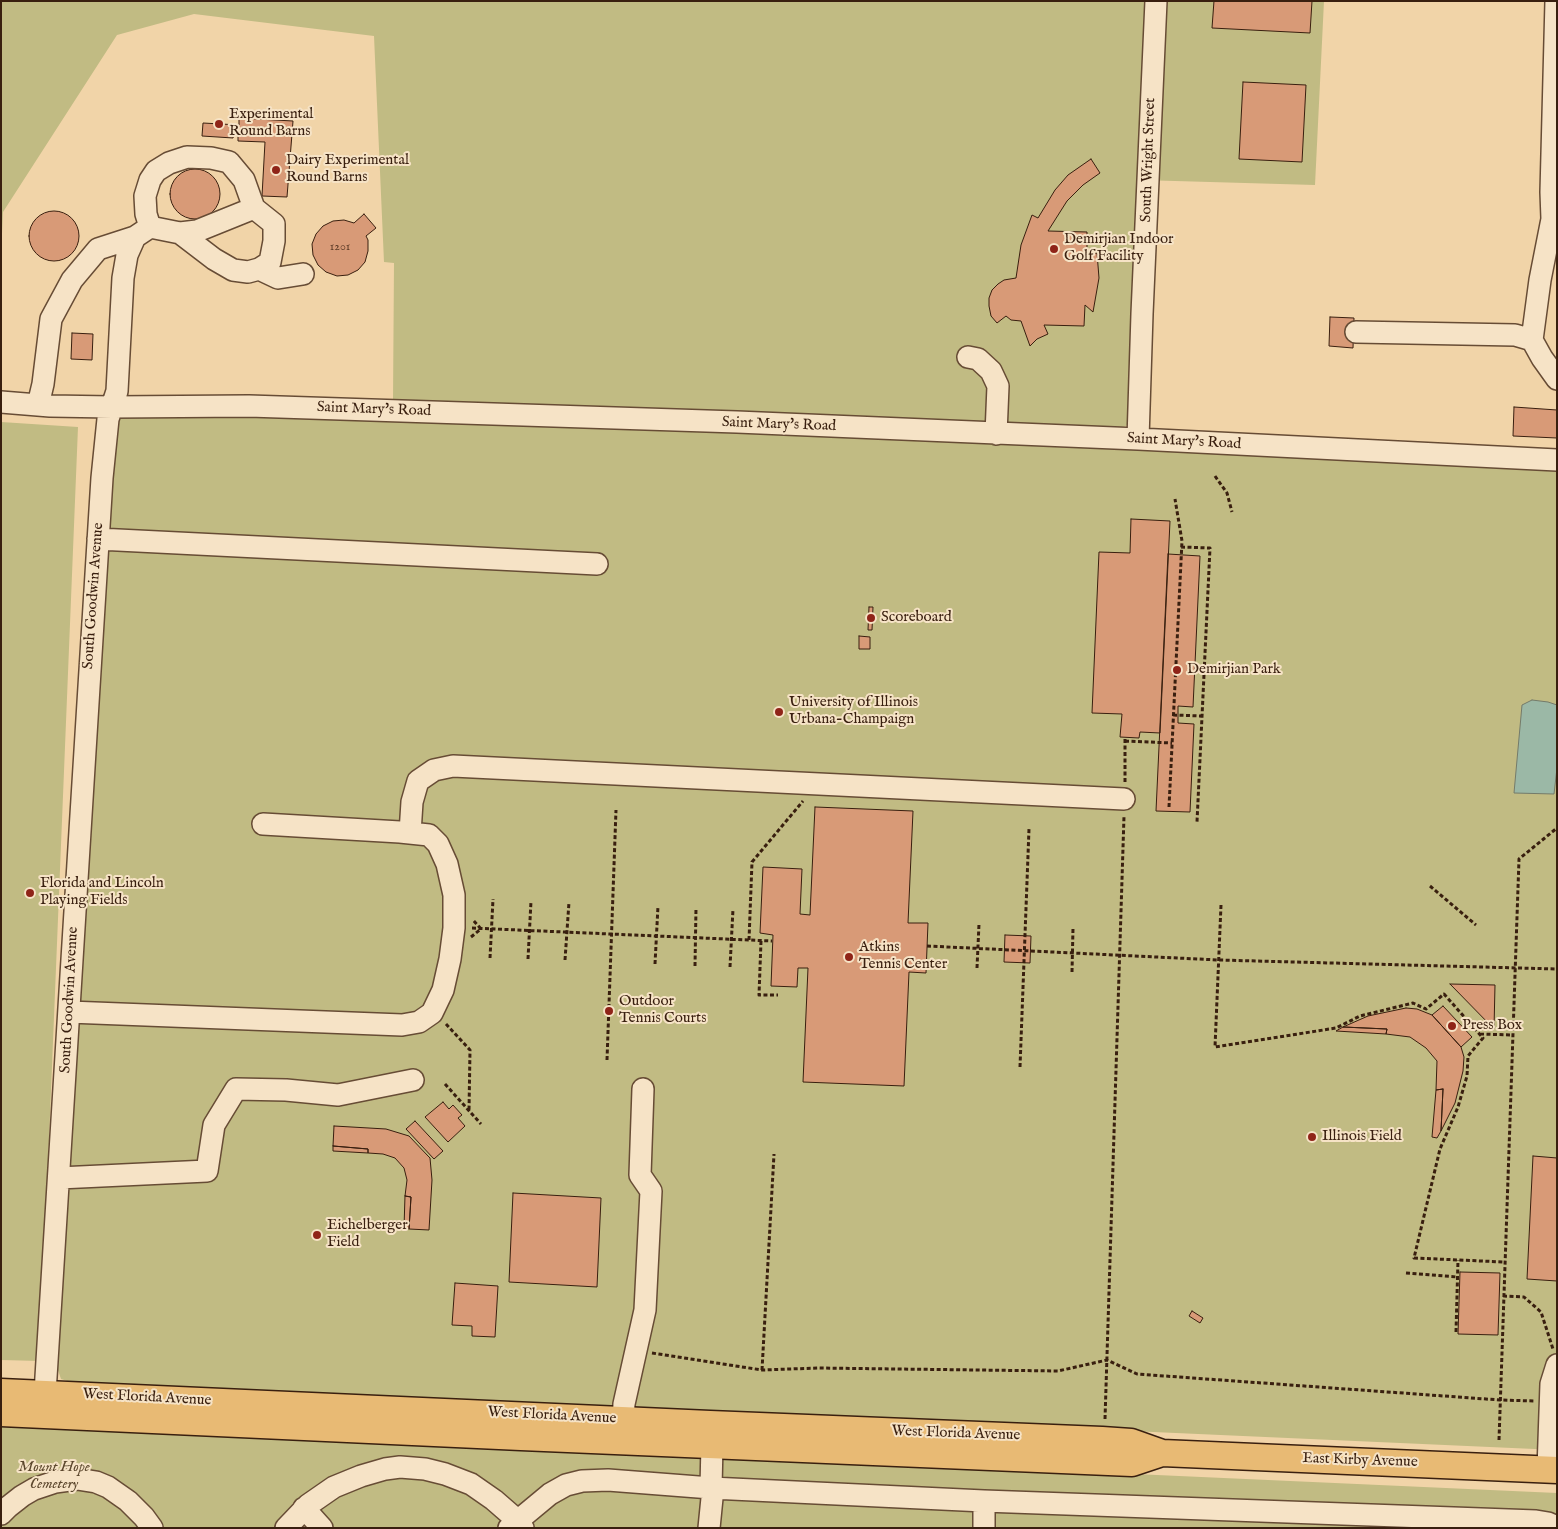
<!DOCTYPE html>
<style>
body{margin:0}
#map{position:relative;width:1558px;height:1529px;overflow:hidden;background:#f1d4a8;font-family:"IM FELL English",serif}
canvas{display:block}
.frame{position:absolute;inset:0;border:2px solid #391f0f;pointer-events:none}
</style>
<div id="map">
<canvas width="1558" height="1529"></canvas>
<div class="frame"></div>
</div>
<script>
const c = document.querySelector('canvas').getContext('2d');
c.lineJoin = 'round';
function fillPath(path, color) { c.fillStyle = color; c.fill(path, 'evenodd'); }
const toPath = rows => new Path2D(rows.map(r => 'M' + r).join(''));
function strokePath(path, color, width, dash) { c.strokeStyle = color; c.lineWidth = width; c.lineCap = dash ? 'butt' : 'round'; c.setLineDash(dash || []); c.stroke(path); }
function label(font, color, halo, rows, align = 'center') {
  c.font = font + ' "IM FELL English",serif'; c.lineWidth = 4; c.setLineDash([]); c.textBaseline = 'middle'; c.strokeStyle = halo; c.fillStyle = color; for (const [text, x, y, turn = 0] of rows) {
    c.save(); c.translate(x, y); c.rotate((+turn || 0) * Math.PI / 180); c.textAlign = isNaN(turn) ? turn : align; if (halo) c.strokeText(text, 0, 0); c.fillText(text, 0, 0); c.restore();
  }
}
fillPath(toPath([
 [1,1,1324,1,1315,185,1140,180,1132,418,1126,426,1114,429,393,400,394,263,384,262,374,36,194,14,117,35,3,212,1,255],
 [123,414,526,422,1456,463,1557,468,1557,1450,77,1384,61,1379,55,1361,115,420],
 [1,422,78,427,40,1361,1,1360],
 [1,1423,1557,1493,1557,1528,1,1528]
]), '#c1bb83');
const water = toPath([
 [1532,700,1548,702,1557,705,1557,768,1554,794,1514,793,1522,705,1532,700]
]);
fillPath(water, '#9bb8a6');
strokePath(water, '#747b6a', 1);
const building = toPath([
 [1214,1,1312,1,1310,33,1212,28,1214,1],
 [1243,82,1306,85,1302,162,1239,159,1243,82],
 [239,118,293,121,287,197,262,196,265,142,238,141,238,134,234,134,233,138,202,136,203,123,239,125,239,118],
 [1091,159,1100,173,1083,185,1067,201,1048,231,1087,232,1087,254,1097,253,1099,278,1093,312,1085,305,1084,326,1044,325,1048,334,1037,339,1030,346,1021,321,1011,320,1006,316,997,323,991,316,989,306,989,298,992,290,998,284,1004,280,1016,278,1021,245,1032,215,1038,218,1055,190,1068,175,1091,159],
 '170 194a25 25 0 1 1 50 0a25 25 0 1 1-50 0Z',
 '29 236a25 25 0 1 1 50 0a25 25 0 1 1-50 0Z',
 [364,214,376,228,366,236,368,240,368,251,365,262,358,270,348,275,337,276,326,272,318,265,313,255,312,244,316,234,323,226,333,221,344,220,354,223,364,214],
 [1330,317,1354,318,1353,348,1329,346,1330,317],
 [72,333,93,334,92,360,71,359,72,333],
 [1514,407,1557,410,1557,438,1513,436,1514,407],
 [1131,519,1170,521,1160,733,1140,732,1139,738,1120,737,1122,714,1092,713,1099,552,1130,553,1131,519],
 [1168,554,1200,556,1193,707,1178,706,1178,723,1194,724,1190,812,1156,811,1168,554],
 [869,607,873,607,872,630,868,630,869,607],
 [859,636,870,637,870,649,859,649,859,636],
 [815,807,913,811,908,923,928,923,926,973,909,972,904,1086,803,1082,808,968,798,968,797,987,771,986,773,935,760,933,763,867,802,869,800,914,810,915,815,807],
 [1005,935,1031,936,1030,963,1004,962,1005,935],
 [1450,984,1495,985,1494,1029,1450,984],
 [1443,1006,1472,1037,1461,1047,1432,1015,1443,1006],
 [1406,1008,1417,1009,1432,1015,1461,1047,1464,1057,1463,1071,1455,1103,1441,1131,1443,1089,1436,1090,1437,1061,1426,1048,1410,1037,1386,1034,1387,1029,1343,1027,1368,1016,1406,1008],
 [1343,1027,1387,1029,1386,1034,1336,1031,1343,1027],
 [1443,1089,1441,1131,1437,1138,1432,1137,1436,1090,1443,1089],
 [443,1102,449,1109,453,1105,462,1115,458,1118,465,1126,448,1142,425,1117,443,1102],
 [415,1121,443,1151,434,1159,406,1129,415,1121],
 [334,1126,386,1129,409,1136,428,1156,430,1158,432,1180,429,1230,409,1229,411,1197,405,1196,407,1180,404,1168,395,1158,383,1154,368,1153,368,1149,333,1146,334,1126],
 [333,1146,368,1149,368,1153,333,1151,333,1146],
 [1533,1156,1557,1158,1557,1281,1527,1279,1533,1156],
 [513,1193,601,1198,597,1287,509,1282,513,1193],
 [405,1196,411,1197,409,1229,404,1228,405,1196],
 [1460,1272,1500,1273,1498,1335,1458,1334,1460,1272],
 [455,1283,498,1286,495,1337,472,1336,472,1326,452,1325,455,1283],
 [1192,1311,1203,1318,1200,1323,1189,1316,1192,1311]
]);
fillPath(building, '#d89a77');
strokePath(building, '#391f0f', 1);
const minor = toPath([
 [1556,1,1551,192,1552,219,1557,226],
 [150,227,146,214,145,196,150,180,156,171,169,163,187,157,211,158,229,162,244,180,254,208],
 [180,233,214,259,233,270,248,272,259,269],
 [1356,332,1515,335,1532,340,1542,358,1557,379],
 [1532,340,1540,280,1552,219],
 [968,357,978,359,991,371,998,386,996,434],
 [1,402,50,406,112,407,249,406,737,422,1138,439,1557,460],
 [38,405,43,384,51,319,72,280,98,249,135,237],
 [1138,439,1142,314,1156,1],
 [98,539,597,564],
 [410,833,412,802,418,781,434,770,453,766,1124,799],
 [69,1012,402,1025,419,1022,432,1013,443,990,450,959,454,928,454,895,447,864,438,844,429,835,400,832,263,824],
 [59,1178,207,1171,214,1125,236,1089,286,1090,338,1095,413,1080],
 [44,1409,102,478,108,419,117,391,123,278,127,255,135,237,150,227,180,233,197,231,254,208,274,224,274,241,270,262,259,269,278,278,303,274],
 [622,1436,624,1404,645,1310,651,1191,640,1175,643,1089],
 [1548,1469,1551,1384,1557,1365],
 [304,1508,322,1528],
 [1,1514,8,1507,22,1496,34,1489,55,1482,77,1479,96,1482,108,1487,128,1501,144,1517,152,1528],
 [286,1528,308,1505,334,1487,361,1476,385,1469,400,1467,425,1469,445,1474,471,1484,494,1500,517,1520,523,1528],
 [509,1528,550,1494,566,1485,582,1481,608,1480,711,1488,984,1501,1536,1521,1548,1523,1557,1527],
 [709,1528,712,1498,711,1488,712,1444],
 [984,1528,984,1501]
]);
const major = toPath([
 [1,1392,710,1424,1102,1440,1131,1442,1162,1453,1557,1470],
 [1,1413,521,1437,1132,1463,1162,1453]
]);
strokePath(minor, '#674c35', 24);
strokePath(major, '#391f0f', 29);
strokePath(toPath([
 [1215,476,1227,493,1232,512],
 [1181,547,1210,548,1197,822],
 [1173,715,1202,716],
 [1125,741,1172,743],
 [1125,782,1125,737],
 [1169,807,1182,541,1175,499],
 [1430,886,1476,925],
 [1221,905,1215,1047,1336,1028,1360,1016,1413,1003,1426,1009,1444,994,1483,1038,1468,1056,1467,1076,1458,1107,1440,1149,1414,1258,1504,1262],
 [472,928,772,941],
 [471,937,481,929,473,920],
 [749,940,752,862,803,801],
 [761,941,759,995,778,995],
 [927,946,1219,960,1557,969],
 [490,958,493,899],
 [528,959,531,901],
 [565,960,569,902],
 [655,964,658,906],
 [695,966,696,908],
 [730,967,733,909],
 [977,968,979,924],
 [1072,972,1073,928],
 [446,1024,470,1050,469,1111],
 [1480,1034,1512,1035],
 [607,1060,616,810],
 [1020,1067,1029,829],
 [445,1084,481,1124],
 [1406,1273,1457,1277],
 [1503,1296,1524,1297,1541,1312,1553,1349],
 [1456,1332,1458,1260],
 [652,1353,762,1370,818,1368,1058,1371,1107,1360,1137,1374,1500,1400,1534,1401],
 [762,1370,774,1154],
 [1105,1419,1124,816],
 [1499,1440,1519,859,1557,828]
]), '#391f0f', 3, [4, 2.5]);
strokePath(minor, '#f6e3c6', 21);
strokePath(major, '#e8ba74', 26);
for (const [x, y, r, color] of [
 [219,124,5,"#8f2418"],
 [276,170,5,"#8f2418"],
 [1054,249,5,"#8f2418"],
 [871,618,5,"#8f2418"],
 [1177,670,5,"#8f2418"],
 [779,712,5,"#8f2418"],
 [30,893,5,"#8f2418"],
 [849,957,5,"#8f2418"],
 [609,1011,5,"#8f2418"],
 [1452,1026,5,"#8f2418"],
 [1312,1137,5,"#8f2418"],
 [317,1235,5,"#8f2418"]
]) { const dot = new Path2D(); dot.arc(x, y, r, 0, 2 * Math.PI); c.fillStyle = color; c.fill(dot); strokePath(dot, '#f6e3c6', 2); }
label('12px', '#613e29', null, [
 ["1201",340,248]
]);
label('15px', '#391f0f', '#f6e3c6', [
 ["Experimental",229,115],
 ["Round Barns",229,132],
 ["Dairy Experimental",286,161],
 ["Round Barns",286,178],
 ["Demirjian Indoor",1064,240],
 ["Golf Facility",1064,257],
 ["Scoreboard",881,618],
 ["Demirjian Park",1187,670],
 ["University of Illinois",789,703],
 ["Urbana-Champaign",789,720],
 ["Florida and Lincoln",40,884],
 ["Playing Fields",40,901],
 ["Atkins",859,948],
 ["Tennis Center",859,965],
 ["Outdoor",619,1002],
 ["Tennis Courts",619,1019],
 ["Press Box",1462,1026],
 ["Illinois Field",1322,1137],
 ["Eichelberger",327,1226],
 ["Field",327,1243]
], 'left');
label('15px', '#391f0f', '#f6e3c6', [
 ["South Wright Street",1149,160,-88],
 ["Saint Mary's Road",374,410,2],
 ["Saint Mary's Road",779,425,2],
 ["Saint Mary's Road",1184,442,3],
 ["South Goodwin Avenue",94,596,-86],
 ["South Goodwin Avenue",70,1000,-87],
 ["West Florida Avenue",147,1398,3],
 ["West Florida Avenue",552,1416,3],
 ["West Florida Avenue",956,1434,2],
 ["East Kirby Avenue",1360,1461,2]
]);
label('italic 15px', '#5b462c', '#f6e3c6', [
 ["Mount Hope",54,1468],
 ["Cemetery",54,1485]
]);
</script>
